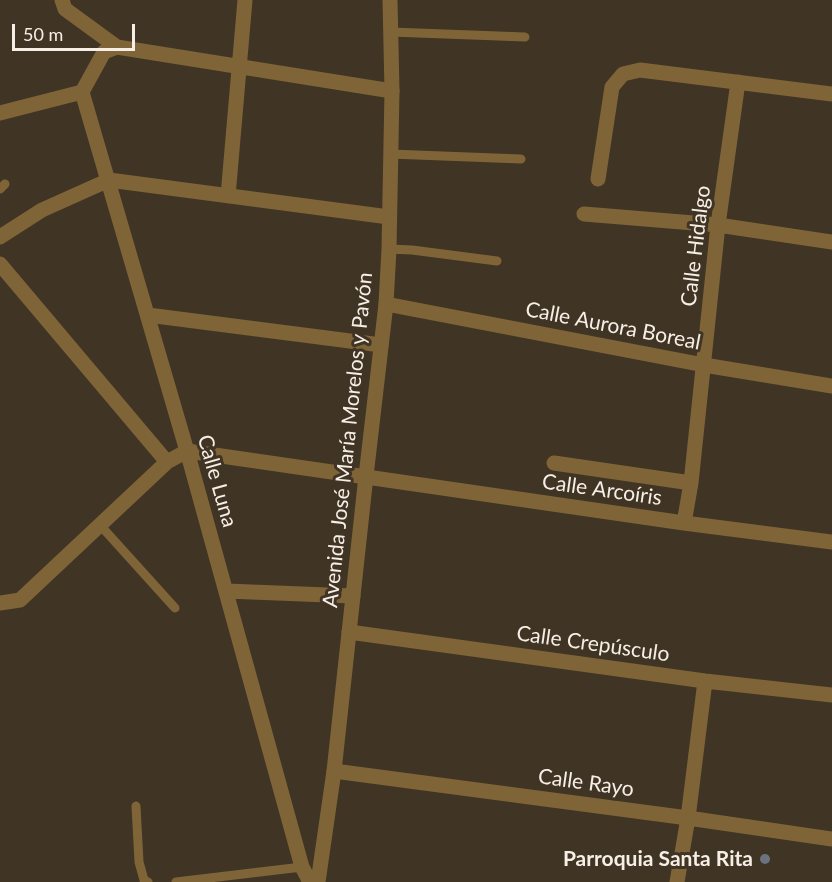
<!DOCTYPE html>
<meta charset="utf-8">
<style>
body{margin:0}
#map{position:relative;width:832px;height:882px;overflow:hidden;background:#403425;font-family:Lato,sans-serif}
canvas{display:block}
.scale{position:absolute;left:12px;top:24px;width:123px;height:27px;box-sizing:border-box;border:3px solid #f7efe6;border-top:0;padding-left:8px;font-size:18px;line-height:21px;white-space:nowrap;color:#f7efe6;-webkit-text-stroke:4px #403425;paint-order:stroke}
</style>
<div id="map">
<canvas width="832" height="882"></canvas>
<div class="scale">50 m</div>
</div>
<script>
const c = document.querySelector('canvas').getContext('2d');
c.lineJoin = 'round';
const toPath = rows => new Path2D(rows.map(r => 'M' + r).join(''));
function strokePath(path, color, width, dash) { c.strokeStyle = color; c.lineWidth = width; c.lineCap = dash ? 'butt' : 'round'; c.setLineDash(dash || []); c.stroke(path); }
function label(font, color, halo, rows, align = 'center') {
  c.font = font + ' Lato,sans-serif'; c.lineWidth = 6; c.setLineDash([]); c.textBaseline = 'middle'; c.strokeStyle = halo; c.fillStyle = color; for (const [text, x, y, turn = 0] of rows) {
    c.save(); c.translate(x, y); c.rotate((+turn || 0) * Math.PI / 180); c.textAlign = isNaN(turn) ? turn : align; if (halo) c.strokeText(text, 0, 0); c.fillText(text, 0, 0); c.restore();
  }
}
strokePath(toPath([
 [391,32,525,37],
 [390,154,521,159],
 [0,189,5,184],
 [389,249,412,250,497,261],
 [100,525,175,608],
 [136,806,139,862,144,880,148,882],
 [176,882,302,867]
]), '#7f6438', 9);
strokePath(toPath([
 [62,0,65,9,117,47],
 [82,92,187,451,302,867,310,882],
 [82,92,104,52,117,47,392,91],
 [0,113,82,92],
 [598,179,612,87,623,74,640,70,832,94],
 [228,196,245,0],
 [584,214,718,225,832,242],
 [0,237,42,210,109,180,389,217],
 [0,264,167,462],
 [386,304,704,365,832,386],
 [148,315,381,345],
 [554,463,691,483],
 [684,523,691,483,718,225,738,82],
 [226,591,353,596],
 [0,603,20,600,167,462,187,451,684,523,832,542],
 [349,632,705,681,832,695],
 [334,771,688,818,832,839],
 [677,882,688,818,705,681]
]), '#7f6438', 15);
strokePath(toPath([
 [318,882,334,771,366,476,386,304,389,249,392,91,390,0]
]), '#7f6438', 15);
for (const [x, y, r, color] of [
 [765,859,6,"#6b7280"]
]) { const dot = new Path2D(); dot.arc(x, y, r, 0, 2 * Math.PI); c.fillStyle = color; c.fill(dot); strokePath(dot, '#403425', 2); }
label('21px', '#f7efe6', '#403425', [
 ["Calle Hidalgo",696,246,-83],
 ["Calle Aurora Boreal",613,326,11],
 ["Avenida José María Morelos y Pavón",348,440,-84],
 ["Calle Luna",217,481,74],
 ["Calle Arcoíris",602,490,8],
 ["Calle Crepúsculo",593,644,8],
 ["Calle Rayo",586,783,8]
]);
label('bold 21px', '#f7efe6', '#403425', [
 ["Parroquia Santa Rita",753,859]
], 'right');
</script>
